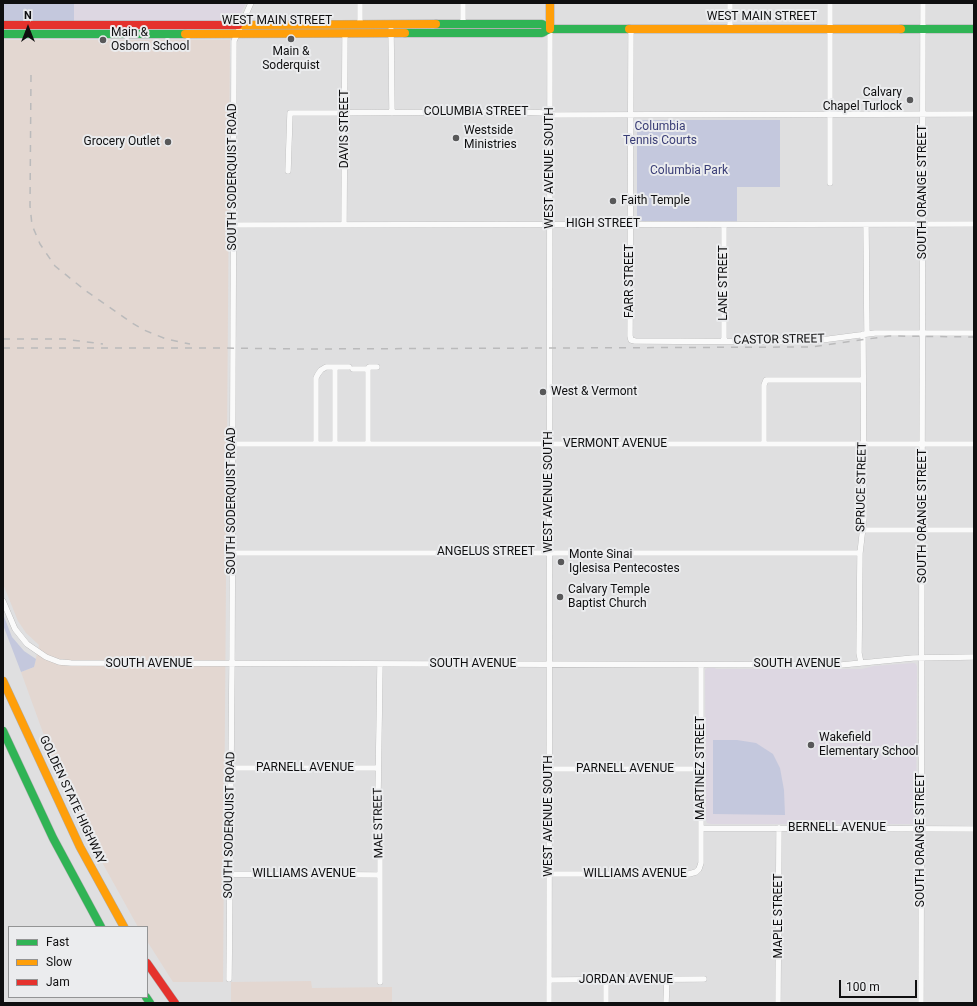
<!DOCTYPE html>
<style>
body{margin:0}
#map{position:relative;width:977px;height:1006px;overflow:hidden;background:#dfdfe0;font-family:Roboto,sans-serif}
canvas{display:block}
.frame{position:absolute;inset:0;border:4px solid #0f0f10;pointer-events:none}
.legend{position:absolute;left:8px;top:926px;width:140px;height:72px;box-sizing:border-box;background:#ebecee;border:1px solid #939495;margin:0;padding:5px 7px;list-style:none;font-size:12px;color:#0f0f10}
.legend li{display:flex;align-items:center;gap:8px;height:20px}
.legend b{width:20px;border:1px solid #939495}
.north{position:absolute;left:8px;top:8px;width:40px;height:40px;-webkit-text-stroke:3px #ebecee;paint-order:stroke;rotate:0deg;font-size:11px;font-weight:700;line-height:16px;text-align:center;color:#0f0f10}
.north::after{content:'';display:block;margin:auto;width:14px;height:18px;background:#0f0f10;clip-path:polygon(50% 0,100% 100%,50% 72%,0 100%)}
.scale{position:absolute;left:839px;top:980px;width:78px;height:18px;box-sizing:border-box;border:2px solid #0f0f10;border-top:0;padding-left:5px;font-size:12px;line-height:14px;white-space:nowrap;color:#0f0f10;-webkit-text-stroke:3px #ebecee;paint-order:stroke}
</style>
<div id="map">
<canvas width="977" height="1006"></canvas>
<div class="frame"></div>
<ul class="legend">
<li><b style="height:5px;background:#30b455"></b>Fast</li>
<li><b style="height:5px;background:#ff9f0a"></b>Slow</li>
<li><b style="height:5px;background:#e5322d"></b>Jam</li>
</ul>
<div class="north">N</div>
<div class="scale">100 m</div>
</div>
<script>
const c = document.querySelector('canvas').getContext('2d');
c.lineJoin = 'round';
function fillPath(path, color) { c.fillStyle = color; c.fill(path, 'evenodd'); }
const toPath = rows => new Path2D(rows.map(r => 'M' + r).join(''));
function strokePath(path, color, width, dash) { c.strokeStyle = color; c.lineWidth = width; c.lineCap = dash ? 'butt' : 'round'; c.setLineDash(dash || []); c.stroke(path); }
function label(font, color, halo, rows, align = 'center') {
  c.font = font + ' Roboto,sans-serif'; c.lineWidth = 4; c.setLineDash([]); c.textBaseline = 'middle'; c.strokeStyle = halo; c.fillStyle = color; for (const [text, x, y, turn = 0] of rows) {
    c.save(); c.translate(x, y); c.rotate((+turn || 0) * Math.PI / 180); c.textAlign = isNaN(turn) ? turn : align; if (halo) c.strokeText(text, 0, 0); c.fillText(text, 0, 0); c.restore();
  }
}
fillPath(toPath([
 [3,40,230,40,223,982,173,982,147,941,147,927,138,927,88,837,54,763,21,672,34,667,39,645,26,633,18,621,3,584],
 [311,981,312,988,392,987,392,1003,231,1003,231,982]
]), '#e3d7d1');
fillPath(toPath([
 [74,3,246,3,237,21,74,22],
 [914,663,916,664,917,667,916,822,915,824,711,824,707,823,706,820,705,670,707,668,714,667,716,669,862,669,874,666]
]), '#ddd7e2');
fillPath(toPath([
 [3,3,74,3,74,22,3,22],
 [637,120,780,120,780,187,737,187,737,222,637,221],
 [3,614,12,637,24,651,36,659,34,667,21,672,3,625],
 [713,740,737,740,756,743,773,754,780,768,784,790,785,815,713,814]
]), '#c4c8dd');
const street = toPath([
 [730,3,730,29],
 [360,24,360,3],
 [463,24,463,3],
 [391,30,392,113],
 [631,30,630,336,631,340,635,341,806,342,875,333,974,333],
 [288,171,290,113,519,112,545,113,554,115,974,114],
 [830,183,830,3],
 [232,225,974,224],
 [344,225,345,33],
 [866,225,867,334],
 [724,341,724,225],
 [353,369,368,369],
 [232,444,974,444],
 [316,444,316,378,318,374,321,370,326,367,349,367],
 [335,444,335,367],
 [368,444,368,369,369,367,377,367],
 [764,444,764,385,766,380,863,380],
 [863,530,974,530],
 [232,553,860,553],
 [3,601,15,629,27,644,46,657,59,662,71,663,841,665,913,658,974,657],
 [861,663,859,653,860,553,864,518,863,334],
 [380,664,378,797,380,821,380,982],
 [231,768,378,768],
 [548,769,701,769],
 [701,828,974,829],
 [230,874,379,875],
 [549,874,689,874,696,872,699,869,701,863,701,665],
 [229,979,232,664,234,41,251,3],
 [549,980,704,979],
 [549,1003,550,29],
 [606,1003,606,980],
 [666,1003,667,979],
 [778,1003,779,828],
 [921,1003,923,3]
]);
const fast = toPath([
 [436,24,542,24,550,29],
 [901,29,974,29],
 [405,33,542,33,550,29,629,29],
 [3,34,185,34],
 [3,731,53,838,101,927],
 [146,997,150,1003]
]);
const slow = toPath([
 [550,3,550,29],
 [238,25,436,24],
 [629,29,901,29],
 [185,34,405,33],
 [3,681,80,847,124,927]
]);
const jam = toPath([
 [3,25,238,25],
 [147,963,175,1003]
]);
strokePath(street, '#aeaeae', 6);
strokePath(fast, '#aeaeae', 9);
strokePath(slow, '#aeaeae', 9);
strokePath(jam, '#aeaeae', 9);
strokePath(street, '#fafafa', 5.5);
strokePath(fast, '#30b455', 8);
strokePath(slow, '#ff9f0a', 8);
strokePath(jam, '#e5322d', 8);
strokePath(toPath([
 [31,75,30,206,32,225,40,244,55,266,86,291,132,323,144,330,166,339,190,344],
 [3,339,64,339,103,344],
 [3,348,224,348,303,349,811,347,889,336,974,337]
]), '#bababb', 1.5, [7, 7]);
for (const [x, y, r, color] of [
 [291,39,4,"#585859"],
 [103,40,4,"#585859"],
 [910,100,4,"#585859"],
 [456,138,4,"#585859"],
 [168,142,4,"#585859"],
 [613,201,4,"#585859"],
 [543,392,4,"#585859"],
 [561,562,4,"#585859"],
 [560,597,4,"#585859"],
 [811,745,4,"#585859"]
]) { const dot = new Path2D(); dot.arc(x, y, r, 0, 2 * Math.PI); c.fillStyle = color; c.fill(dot); strokePath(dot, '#ebecee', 1.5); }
label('12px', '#0f0f10', '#ebecee', [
 ["WEST MAIN STREET",762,17],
 ["WEST MAIN STREET",277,21],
 ["COLUMBIA STREET",476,112],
 ["DAVIS STREET",345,129,-90],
 ["WEST AVENUE SOUTH",550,168,-90],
 ["SOUTH SODERQUIST ROAD",233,177,-90],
 ["SOUTH ORANGE STREET",923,192,-90],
 ["HIGH STREET",603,224],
 ["FARR STREET",630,281,-90],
 ["LANE STREET",724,283,-90],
 ["CASTOR STREET",779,340,-1],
 ["VERMONT AVENUE",615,444],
 ["SPRUCE STREET",862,487,-89],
 ["WEST AVENUE SOUTH",549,492,-90],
 ["SOUTH SODERQUIST ROAD",232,501,-90],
 ["SOUTH ORANGE STREET",923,516,-90],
 ["ANGELUS STREET",486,552],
 ["SOUTH AVENUE",149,664],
 ["SOUTH AVENUE",473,664],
 ["SOUTH AVENUE",797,664],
 ["PARNELL AVENUE",305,768],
 ["MARTINEZ STREET",701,768,-90],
 ["PARNELL AVENUE",625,769],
 ["GOLDEN STATE HIGHWAY",72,800,65],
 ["WEST AVENUE SOUTH",549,816,-90],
 ["MAE STREET",379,823,-91],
 ["SOUTH SODERQUIST ROAD",230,825,-89],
 ["BERNELL AVENUE",837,828],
 ["SOUTH ORANGE STREET",921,840,-90],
 ["WILLIAMS AVENUE",304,874],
 ["WILLIAMS AVENUE",635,874],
 ["MAPLE STREET",779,916,-90],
 ["JORDAN AVENUE",626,980]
]);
label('12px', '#0f0f10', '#ebecee', [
 ["Main &",111,33],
 ["Osborn School",111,47],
 ["Main &",291,52,"center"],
 ["Soderquist",291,66,"center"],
 ["Calvary",902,93,"right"],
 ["Chapel Turlock",902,107,"right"],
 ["Westside",464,131],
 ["Ministries",464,145],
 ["Grocery Outlet",160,142,"right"],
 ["Faith Temple",621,201],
 ["West & Vermont",551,392],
 ["Monte Sinai",569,555],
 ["Iglesisa Pentecostes",569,569],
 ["Calvary Temple",568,590],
 ["Baptist Church",568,604],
 ["Wakefield",819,738],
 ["Elementary School",819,752]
], 'left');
label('12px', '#393d76', '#ebecee', [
 ["Columbia",660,127],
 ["Tennis Courts",660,141],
 ["Columbia Park",689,171]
]);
</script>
